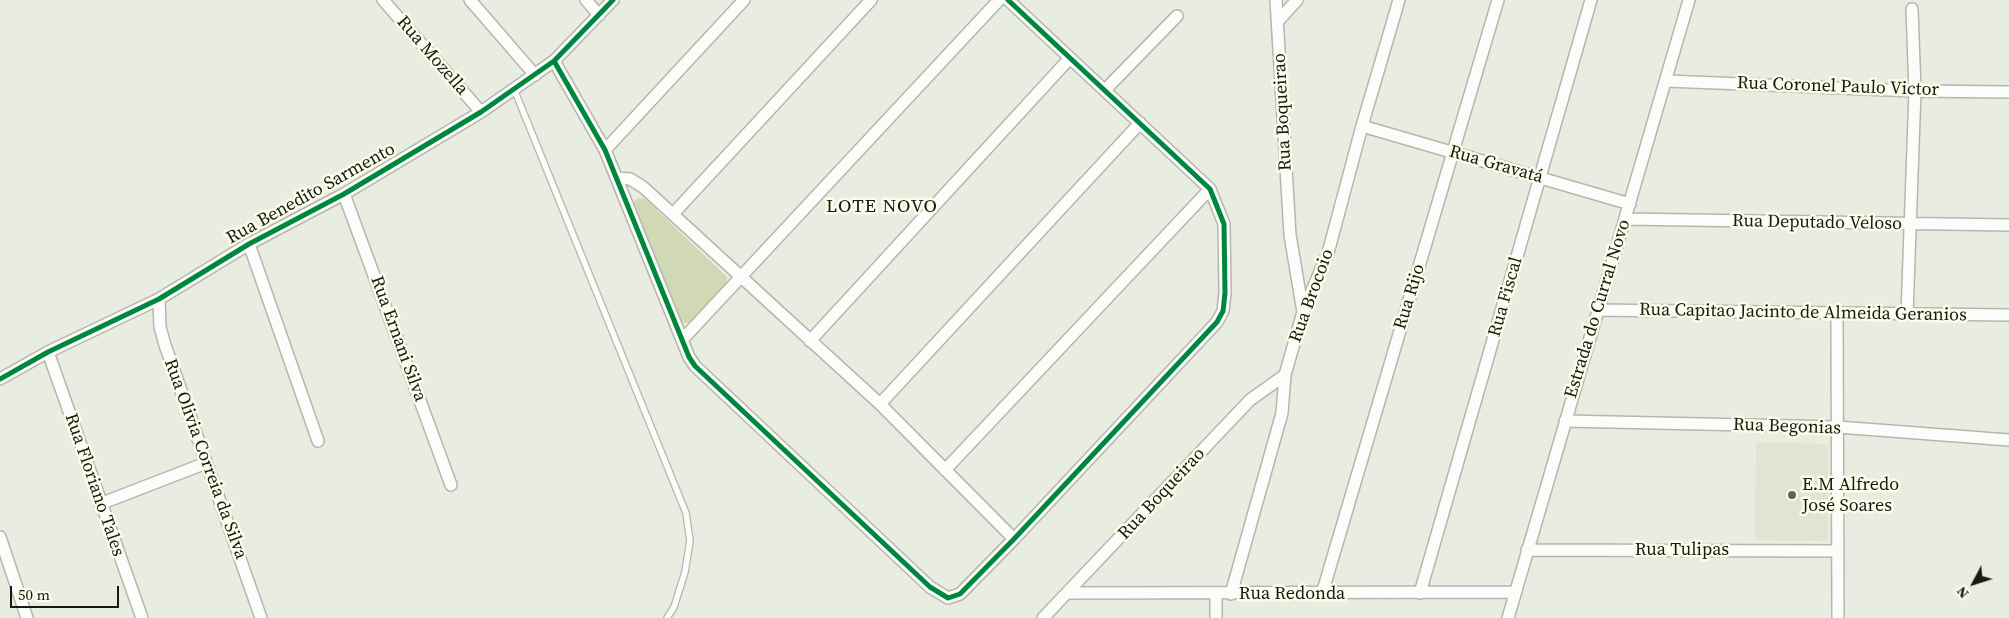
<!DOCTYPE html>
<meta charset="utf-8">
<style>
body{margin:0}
#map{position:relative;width:2009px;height:618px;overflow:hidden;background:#e9ece0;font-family:"Source Serif 4",serif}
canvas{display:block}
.north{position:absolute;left:1949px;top:558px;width:50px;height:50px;-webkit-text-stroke:4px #f9fde9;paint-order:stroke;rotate:230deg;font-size:14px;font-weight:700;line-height:20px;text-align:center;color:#171912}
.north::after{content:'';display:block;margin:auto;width:18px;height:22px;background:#171912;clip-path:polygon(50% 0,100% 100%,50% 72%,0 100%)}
.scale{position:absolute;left:10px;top:586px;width:109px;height:22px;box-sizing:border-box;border:2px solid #171912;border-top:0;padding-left:6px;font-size:15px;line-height:18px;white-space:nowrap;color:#171912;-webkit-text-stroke:4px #f9fde9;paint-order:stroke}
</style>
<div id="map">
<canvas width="2009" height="618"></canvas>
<div class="north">N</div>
<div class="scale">50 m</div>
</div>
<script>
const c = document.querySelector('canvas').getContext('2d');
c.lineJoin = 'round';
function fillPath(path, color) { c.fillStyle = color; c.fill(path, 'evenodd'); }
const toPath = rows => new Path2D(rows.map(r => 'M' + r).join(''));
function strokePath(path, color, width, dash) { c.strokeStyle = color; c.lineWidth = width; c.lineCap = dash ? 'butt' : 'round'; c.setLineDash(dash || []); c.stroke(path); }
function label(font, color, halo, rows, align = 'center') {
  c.font = font + ' "Source Serif 4",serif'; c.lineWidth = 5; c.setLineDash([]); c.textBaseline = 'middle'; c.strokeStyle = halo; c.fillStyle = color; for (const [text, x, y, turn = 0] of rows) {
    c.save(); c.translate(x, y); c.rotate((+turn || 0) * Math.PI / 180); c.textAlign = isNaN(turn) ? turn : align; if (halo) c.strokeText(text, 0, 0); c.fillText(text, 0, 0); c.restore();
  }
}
fillPath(toPath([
 [1756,442,1824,444,1828,447,1828,538,1826,541,1755,540]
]), '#e0e4d0');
fillPath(toPath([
 [639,198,645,199,727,277,726,284,690,323,679,323,631,203]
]), '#d1d9b4');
const lane = toPath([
 [514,89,686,513,690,541,685,572,674,607,667,618]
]);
const street = toPath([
 [383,0,481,112],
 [470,0,535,75],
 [586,0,599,15],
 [1276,0,1290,235,1303,312],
 [1278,21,1297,0],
 [554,61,605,150,689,357,695,366,930,587,948,598,960,594,1014,539,1217,322,1223,311,1225,293,1224,224,1210,189,1008,0],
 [1667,81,1915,91,2009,92],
 [1105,90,1177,16],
 [1362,126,1630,204],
 [605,150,744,0],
 [617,178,630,179,643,187,880,404,1014,539],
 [344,194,451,485],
 [673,214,871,0],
 [1625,219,2009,225],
 [249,244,318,441],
 [159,299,160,327,165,345,261,618],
 [1597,310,2009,315],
 [1837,314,1838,618],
 [1907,314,1915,91,1912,9],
 [682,340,999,0],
 [810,341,1070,58],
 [48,352,142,618],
 [0,379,48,352,159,299,249,244,344,194,481,112,554,61,613,0],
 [880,404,1140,123],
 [1565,421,1838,427,2009,440],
 [945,470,1210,189],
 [100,504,206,463],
 [0,537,27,618],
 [1527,550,1837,551],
 [1069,593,1515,592],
 [1420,593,1591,0],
 [1231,594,1282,413,1285,375,1303,312,1328,253,1362,126,1399,0],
 [1322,594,1498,0],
 [1043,618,1250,400,1285,375],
 [1216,618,1216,594],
 [1508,618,1689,0]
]);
strokePath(lane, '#b5b7ae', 8);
strokePath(street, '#b5b7ae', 14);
strokePath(lane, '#fcfcfa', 5.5);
strokePath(street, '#fcfcfa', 11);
strokePath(toPath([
 [554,61,605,150,689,357,695,366,930,587,948,598,960,594,1014,539,1217,322,1223,311,1225,293,1224,224,1210,189,1008,0],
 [0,379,48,352,159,299,249,244,344,194,481,112,554,61,613,0]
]), '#00873e', 5);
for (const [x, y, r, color] of [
 [1792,495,5,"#60635a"]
]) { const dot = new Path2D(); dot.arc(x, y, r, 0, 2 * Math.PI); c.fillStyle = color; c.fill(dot); strokePath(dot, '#f9fde9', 2); }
label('18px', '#171912', '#f9fde9', [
 ["Rua Mozella",432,56,49],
 ["Rua Coronel Paulo Victor",1838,87,2],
 ["Rua Boqueirao",1283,112,-93],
 ["Rua Gravatá",1496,165,16],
 ["Rua Benedito Sarmento",311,194,-29],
 ["Rua Deputado Veloso",1817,223,1],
 ["Rua Brocoio",1312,296,-70],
 ["Rua Rijo",1410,297,-73],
 ["Rua Fiscal",1506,297,-74],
 ["Estrada do Curral Novo",1598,309,-73],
 ["Rua Capitao Jacinto de Almeida Geranios",1803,313,1],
 ["Rua Ernani Silva",398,339,70],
 ["Rua Begonias",1787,427,2],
 ["Rua Olivia Correia da Silva",205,459,70],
 ["Rua Floriano Tales",94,485,71],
 ["Rua Boqueirao",1162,494,-47],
 ["Rua Tulipas",1682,550],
 ["Rua Redonda",1292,594]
]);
label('18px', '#171912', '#f9fde9', [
 ["E.M Alfredo",1802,485],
 ["José Soares",1802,506]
], 'left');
c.letterSpacing = '1px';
label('19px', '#171912', '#f9fde9', [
 ["LOTE NOVO",882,207]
]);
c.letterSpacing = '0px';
</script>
